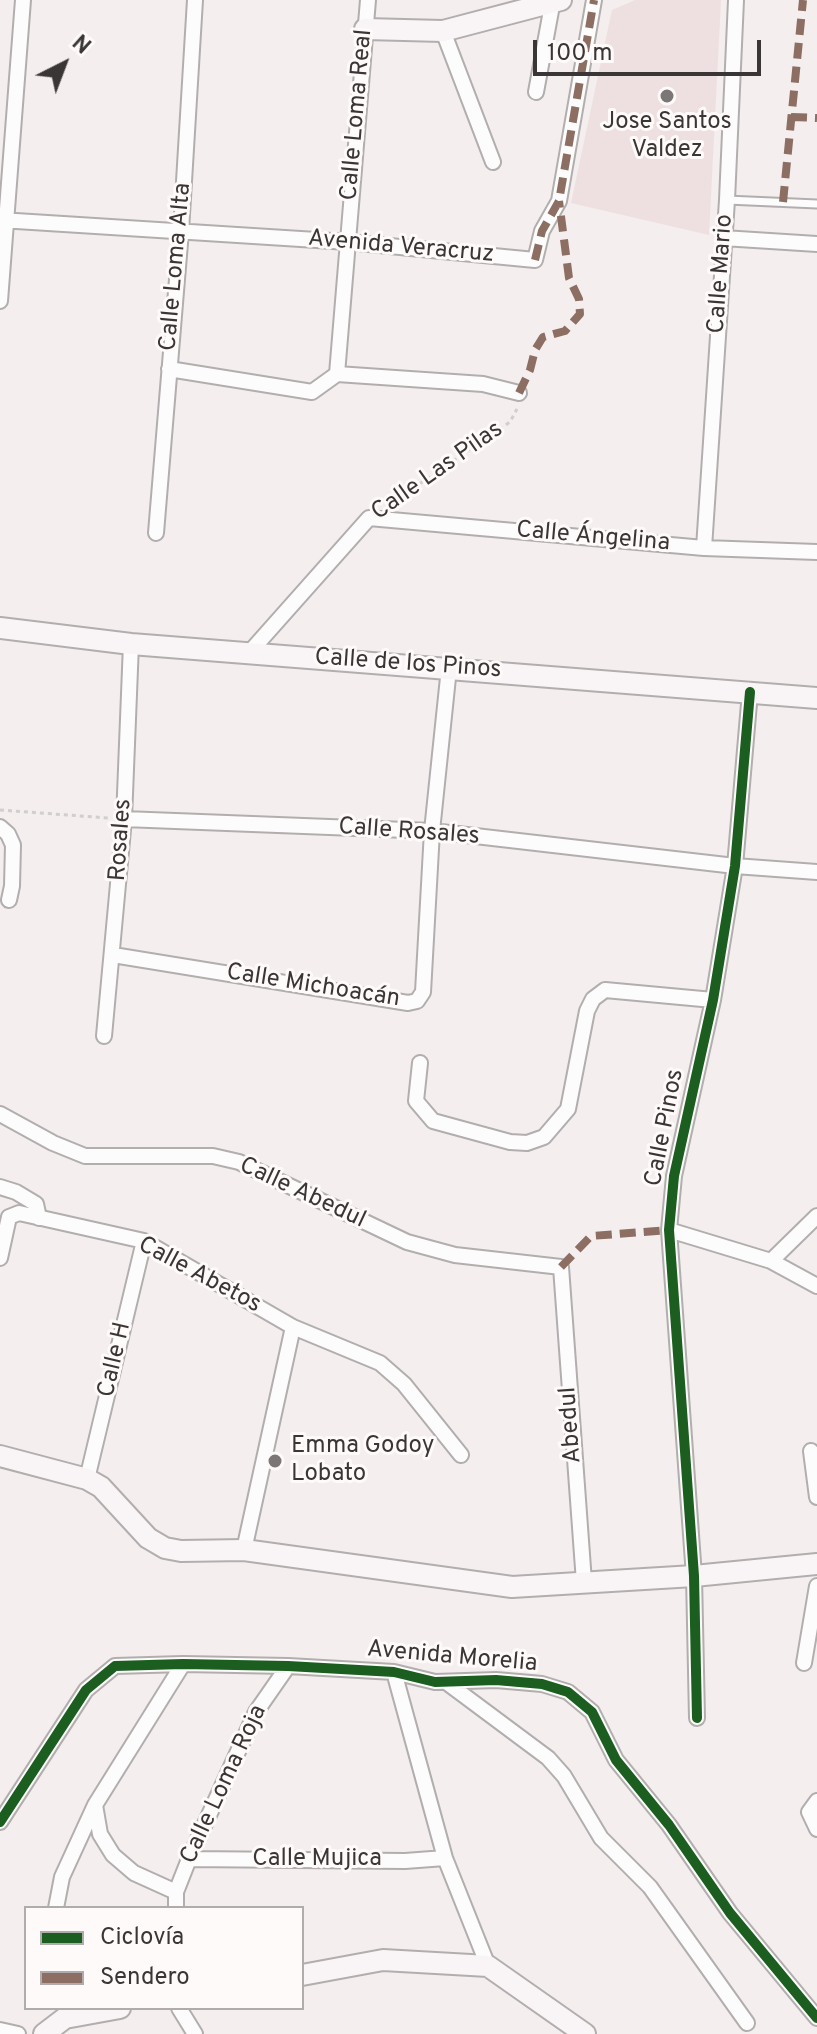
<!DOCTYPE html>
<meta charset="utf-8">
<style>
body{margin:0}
#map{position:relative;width:817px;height:2034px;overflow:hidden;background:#f4eeee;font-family:Overpass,sans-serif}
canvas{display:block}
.legend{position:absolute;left:24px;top:1906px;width:280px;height:104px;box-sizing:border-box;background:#fffafa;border:2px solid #b1acac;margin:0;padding:10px 14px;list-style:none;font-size:24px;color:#3b3636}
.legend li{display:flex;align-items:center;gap:16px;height:40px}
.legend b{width:40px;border:2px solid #b1acac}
.north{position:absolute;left:24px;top:24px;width:80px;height:80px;-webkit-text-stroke:6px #fffafa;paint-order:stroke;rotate:42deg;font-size:22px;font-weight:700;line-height:32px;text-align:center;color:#3b3636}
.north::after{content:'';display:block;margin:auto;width:28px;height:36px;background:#3b3636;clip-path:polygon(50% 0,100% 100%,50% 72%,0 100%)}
.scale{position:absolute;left:533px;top:40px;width:228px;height:36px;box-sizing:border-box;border:4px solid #3b3636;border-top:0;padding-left:10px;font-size:24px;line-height:28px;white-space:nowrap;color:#3b3636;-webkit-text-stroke:6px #fffafa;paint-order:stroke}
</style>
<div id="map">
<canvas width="817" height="2034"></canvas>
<ul class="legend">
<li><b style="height:10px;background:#1b5e20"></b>Ciclovía</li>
<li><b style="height:10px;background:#8d6e63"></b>Sendero</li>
</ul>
<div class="north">N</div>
<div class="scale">100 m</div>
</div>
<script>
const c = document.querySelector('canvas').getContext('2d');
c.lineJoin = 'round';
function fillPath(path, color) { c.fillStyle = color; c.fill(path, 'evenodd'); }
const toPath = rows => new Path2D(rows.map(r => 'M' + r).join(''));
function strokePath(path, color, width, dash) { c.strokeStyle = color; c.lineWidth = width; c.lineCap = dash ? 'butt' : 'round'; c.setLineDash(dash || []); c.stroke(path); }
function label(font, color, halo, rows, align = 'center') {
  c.font = font + ' Overpass,sans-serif'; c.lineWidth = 6; c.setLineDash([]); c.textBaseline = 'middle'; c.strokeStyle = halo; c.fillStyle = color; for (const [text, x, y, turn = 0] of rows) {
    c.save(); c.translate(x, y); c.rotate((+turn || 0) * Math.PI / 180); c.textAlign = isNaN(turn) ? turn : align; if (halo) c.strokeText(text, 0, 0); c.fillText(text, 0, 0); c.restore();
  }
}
fillPath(toPath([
 [635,0,721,0,709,235,571,203,612,10]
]), '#eee0e0');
const lane = toPath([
 [727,200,817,204]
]);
const street = toPath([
 [443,31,493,162],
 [536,92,553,0],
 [0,220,348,242,535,260,542,231,559,201,594,0],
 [723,238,817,244],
 [0,301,23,0],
 [169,369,312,392,337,374,483,384,519,393],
 [337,374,368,0],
 [156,533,181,231,195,0],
 [704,548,727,200,736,0],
 [249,653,369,518,704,548,817,552],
 [124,819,432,831,735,866,817,872],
 [0,827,8,834,13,845,12,886,9,900],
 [113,955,408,1003,417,1001,423,992,432,831,449,668],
 [104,1036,124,819,131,644],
 [420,1063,416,1101,433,1121,510,1142,527,1143,544,1137,568,1109,587,1011,593,999,605,990,713,1000],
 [0,1114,53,1143,85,1156,213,1156,239,1162,407,1242,455,1255,561,1267,584,1582],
 [0,1187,16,1192,36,1204,39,1218],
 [669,1230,771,1261,817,1286],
 [0,1258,9,1217,19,1213,144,1241,293,1327,380,1363,404,1384,461,1455],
 [771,1261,817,1216],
 [811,1451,817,1497],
 [87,1479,144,1241],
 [244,1550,293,1327],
 [804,1663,817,1586],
 [394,1672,445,1858,488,1966],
 [446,1682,548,1758,564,1776,601,1838,650,1887,747,2023],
 [697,1718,694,1576,669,1230,674,1176,713,1000,735,866,750,692],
 [817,1801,809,1812,817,1829],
 [95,1805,100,1834,113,1855,134,1873,176,1892],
 [0,1822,86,1690,115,1666,183,1664,288,1666,394,1672,435,1682,496,1680,542,1684,568,1692,592,1712,616,1760,669,1825,730,1913,817,2018],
 [189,1859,405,1861,445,1858],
 [56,1908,62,1877,95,1805,183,1664],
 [176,1908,176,1892,189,1859,256,1712,288,1666],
 [179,2008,195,2034],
 [0,2030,18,2034]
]);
const secondary = toPath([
 [365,29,443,31,561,0],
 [0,628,131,644,817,698],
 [0,1456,87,1479,101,1487,148,1538,165,1548,181,1551,244,1550,512,1587,694,1576,817,1564],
 [302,1975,383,1960,488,1966,585,2034],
 [44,2034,65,2018,120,2008]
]);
strokePath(lane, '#b3aeae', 11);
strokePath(street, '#b3aeae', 18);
strokePath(secondary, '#b3aeae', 24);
strokePath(toPath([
 [387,506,510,422,517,409],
 [0,810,108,818]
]), '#d1cece', 3, [4, 4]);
strokePath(lane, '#fdfcfc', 7);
strokePath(street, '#fdfcfc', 14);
strokePath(secondary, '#f9f5f6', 20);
strokePath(toPath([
 [791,117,817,118],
 [783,202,803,0],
 [535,260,542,231,559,201,594,0],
 [519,393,530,370,535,350,543,337,565,331,580,314,579,299,569,278,559,201],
 [561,1267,591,1236,669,1230]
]), '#8d6e63', 8, [16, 8]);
strokePath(toPath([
 [697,1718,694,1576,669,1230,674,1176,713,1000,735,866,750,692],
 [0,1822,86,1690,115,1666,183,1664,288,1666,394,1672,435,1682,496,1680,542,1684,568,1692,592,1712,616,1760,669,1825,730,1913,817,2018]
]), '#1b5e20', 10);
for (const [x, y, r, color] of [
 [667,96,8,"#7c7676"],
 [275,1461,8,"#7c7676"]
]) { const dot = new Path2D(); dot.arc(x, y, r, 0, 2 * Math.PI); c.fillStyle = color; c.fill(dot); strokePath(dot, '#fffafa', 3); }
label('24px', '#3b3636', '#fffafa', [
 ["Calle Loma Real",358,115,-85],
 ["Avenida Veracruz",401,248,5],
 ["Calle Loma Alta",177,267,-85],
 ["Calle Mario",722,274,-86],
 ["Calle Las Pilas",438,472,-35],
 ["Calle Ángelina",593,538,5],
 ["Calle de los Pinos",408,665,4],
 ["Calle Rosales",409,833,4],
 ["Rosales",122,840,-86],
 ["Calle Michoacán",313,987,9],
 ["Calle Pinos",666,1128,-79],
 ["Calle Abedul",302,1194,25],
 ["Calle Abetos",199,1276,28],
 ["Calle H",116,1360,-77],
 ["Abedul",572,1425,-94],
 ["Avenida Morelia",452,1658,5],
 ["Calle Loma Roja",225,1785,-65],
 ["Calle Mujica",317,1860]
]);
label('24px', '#3b3636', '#fffafa', [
 ["Jose Santos",667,123],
 ["Valdez",667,151],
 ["Emma Godoy",291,1447,"left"],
 ["Lobato",291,1475,"left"]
]);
</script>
